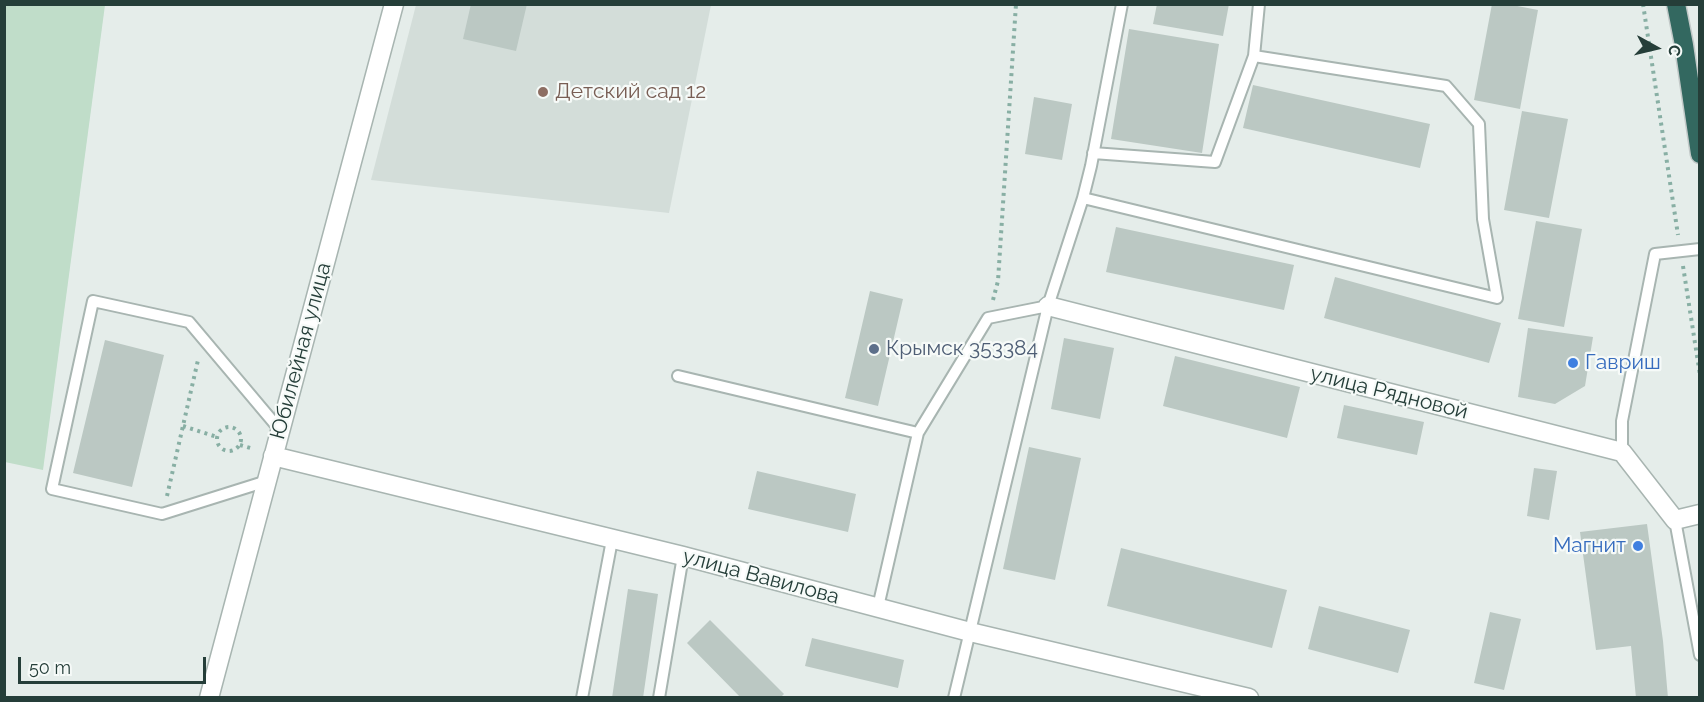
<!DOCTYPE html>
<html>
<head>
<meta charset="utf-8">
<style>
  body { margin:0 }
  #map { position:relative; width:1704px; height:702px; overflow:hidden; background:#e5edea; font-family:Raleway,sans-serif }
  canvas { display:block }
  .frame { position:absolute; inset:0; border:6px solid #253e39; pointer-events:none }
  .north { position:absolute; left:1626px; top:18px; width:60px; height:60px; -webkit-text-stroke:4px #f6faf8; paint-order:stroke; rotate:98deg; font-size:16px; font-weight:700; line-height:24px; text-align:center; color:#253e39 }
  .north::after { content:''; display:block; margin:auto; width:21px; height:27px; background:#253e39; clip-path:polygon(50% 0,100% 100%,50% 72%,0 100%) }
  .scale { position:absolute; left:18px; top:657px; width:188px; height:27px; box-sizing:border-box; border:3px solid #253e39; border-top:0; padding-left:8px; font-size:18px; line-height:21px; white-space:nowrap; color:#253e39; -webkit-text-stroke:4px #f6faf8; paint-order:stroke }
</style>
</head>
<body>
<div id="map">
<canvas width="1704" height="702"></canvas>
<div class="frame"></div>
<div class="north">С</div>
<div class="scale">50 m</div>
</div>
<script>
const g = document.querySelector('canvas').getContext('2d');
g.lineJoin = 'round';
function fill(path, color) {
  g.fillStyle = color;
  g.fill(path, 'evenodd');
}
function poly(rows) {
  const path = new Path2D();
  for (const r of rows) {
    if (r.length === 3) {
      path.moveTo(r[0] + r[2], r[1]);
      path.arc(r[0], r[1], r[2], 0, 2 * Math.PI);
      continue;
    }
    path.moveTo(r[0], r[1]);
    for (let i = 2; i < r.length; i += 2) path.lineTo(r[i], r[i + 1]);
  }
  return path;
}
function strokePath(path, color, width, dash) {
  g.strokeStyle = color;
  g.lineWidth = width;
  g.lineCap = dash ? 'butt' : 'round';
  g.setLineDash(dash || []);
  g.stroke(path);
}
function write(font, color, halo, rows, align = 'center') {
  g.font = font + ' Raleway,sans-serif';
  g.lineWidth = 4.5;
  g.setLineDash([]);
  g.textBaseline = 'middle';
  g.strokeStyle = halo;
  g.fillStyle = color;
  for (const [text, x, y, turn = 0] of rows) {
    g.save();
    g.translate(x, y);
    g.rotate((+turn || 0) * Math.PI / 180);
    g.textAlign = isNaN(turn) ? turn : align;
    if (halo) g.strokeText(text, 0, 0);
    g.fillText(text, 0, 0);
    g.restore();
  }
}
fill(poly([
  [416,5,711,5,669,213,371,180]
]), '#d3ddd9');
fill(poly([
  [5,4,105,5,43,470,5,462]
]), '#c0ddc9');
fill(poly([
  [471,4,527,4,516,51,463,39],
  [1157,4,1229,4,1223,36,1153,24],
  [1492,4,1507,4,1538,10,1520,109,1474,100],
  [1129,29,1219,44,1202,153,1111,139],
  [1253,85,1430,124,1420,168,1243,128],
  [1034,97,1072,104,1062,160,1025,154],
  [1522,111,1568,119,1549,218,1504,210],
  [1536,221,1582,229,1564,327,1518,319],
  [1116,227,1294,265,1284,310,1106,272],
  [1335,277,1501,323,1489,363,1324,318],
  [870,291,903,299,878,406,845,398],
  [1528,328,1593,337,1585,386,1555,404,1518,397],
  [1064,338,1114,348,1100,419,1051,409],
  [105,340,164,355,132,487,73,473],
  [1175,356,1300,387,1287,438,1163,406],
  [1344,405,1424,422,1417,455,1337,438],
  [1029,447,1081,458,1055,580,1003,569],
  [1534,468,1557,471,1549,520,1527,516],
  [757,471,856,494,848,532,748,509],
  [1647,524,1663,641,1668,698,1636,698,1631,646,1596,650,1580,532],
  [1121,548,1287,590,1272,648,1107,606],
  [628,589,658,594,643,698,612,698],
  [1319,606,1410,630,1398,673,1308,649],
  [1490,612,1521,619,1504,690,1474,683],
  [710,620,784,694,780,698,741,698,687,643],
  [812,638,904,660,898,688,805,666]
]), '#bbc8c3');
const lane = poly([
  [1254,56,1259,4],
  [1083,198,1497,298,1483,219,1479,124,1446,86,1254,56,1215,162,1093,153],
  [678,376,918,433],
  [1622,452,1622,421,1655,254,1700,249],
  [267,481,162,514,52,489,93,301,189,322,280,430],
  [1675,520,1700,655],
  [878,607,918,433,988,318,1048,306],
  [582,698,612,540],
  [659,698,683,556],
  [954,698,1048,306,1083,198,1091,166,1122,4]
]);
const street = poly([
  [1048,306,1622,452,1675,520,1700,514],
  [273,456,683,556,970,632,1249,698],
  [209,698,394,4]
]);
const highway = poly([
  [1676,4,1684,45,1700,154]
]);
strokePath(lane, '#a8b5b1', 14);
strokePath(street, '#a8b5b1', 21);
strokePath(highway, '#c2c9c8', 21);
strokePath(poly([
  [1643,4,1678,235],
  [1683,266,1700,375],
  [993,300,998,281,1016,4],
  [183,426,217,437],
  [229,439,12],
  [240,445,254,449],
  [167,496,198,360]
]), '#88afa4', 4, [3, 4.5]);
strokePath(lane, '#fff', 10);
strokePath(street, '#fff', 18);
strokePath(highway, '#336860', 18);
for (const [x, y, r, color] of [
  [543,92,6,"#8d6e63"],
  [874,349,6,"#5c6f8a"],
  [1573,363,6,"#3f7fe0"],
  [1638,546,6,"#3f7fe0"]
]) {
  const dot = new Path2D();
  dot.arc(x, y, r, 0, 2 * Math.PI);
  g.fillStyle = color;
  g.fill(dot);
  strokePath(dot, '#f6faf8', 2);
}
write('21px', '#785e54', '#f6faf8', [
  ["Детский сад 12",555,92]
], 'left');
write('21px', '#4e5e75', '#f6faf8', [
  ["Крымск 353384",886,349]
], 'left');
write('21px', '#253e39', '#f6faf8', [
  ["Юбилейная улица",301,351,-75],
  ["улица Рядновой",1389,393,14],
  ["улица Вавилова",761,577,15]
]);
write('21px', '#366cbe', '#f6faf8', [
  ["Гавриш",1585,363],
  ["Магнит",1626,546,"right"]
], 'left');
</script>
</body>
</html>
